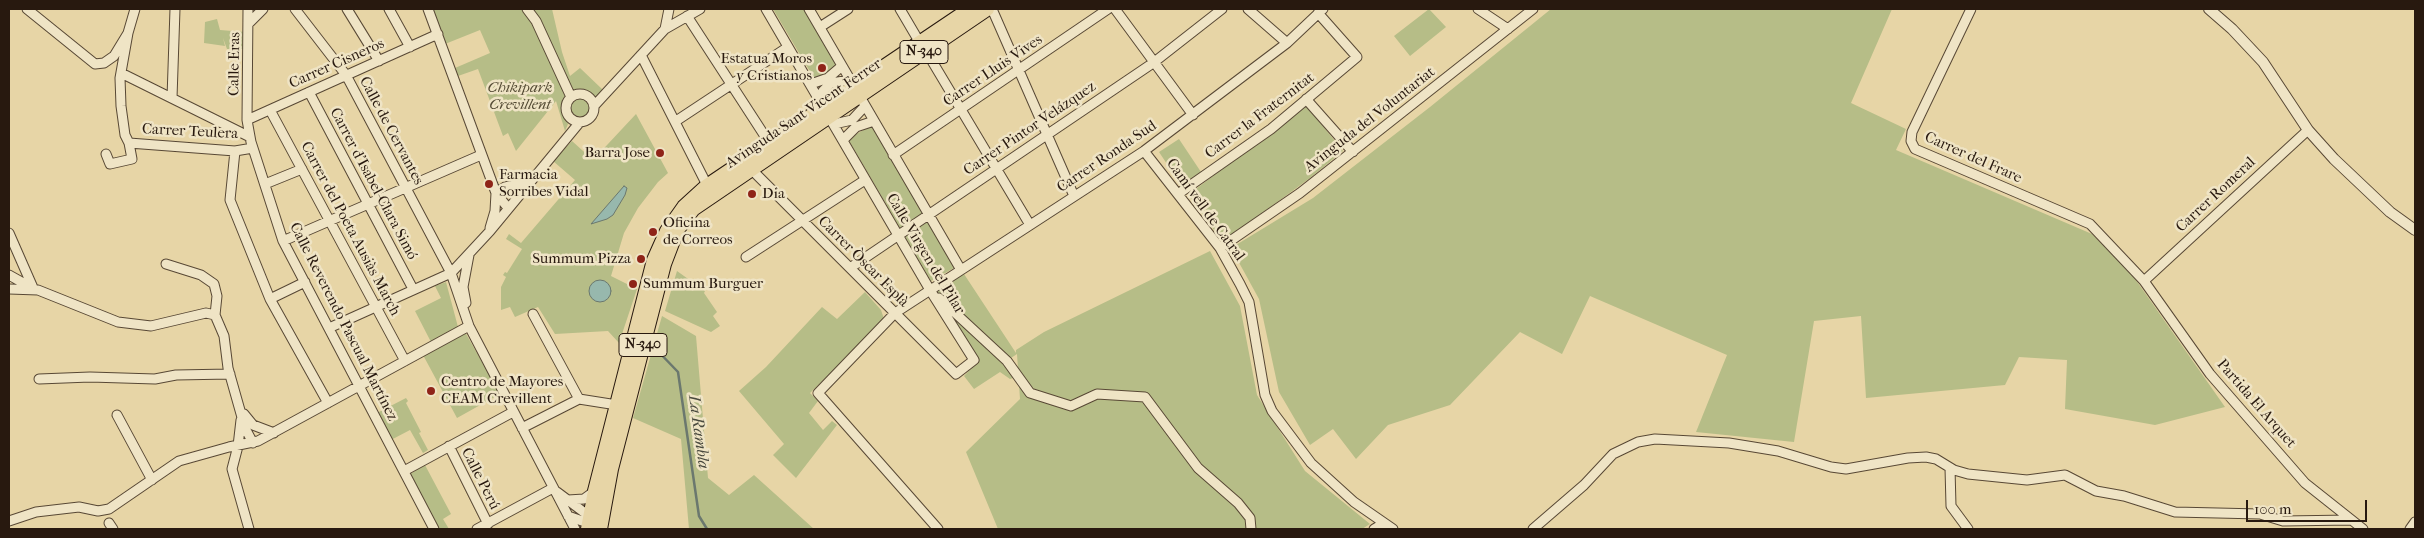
<!DOCTYPE html>
<html>
<head>
<meta charset="utf-8">
<style>
  body { margin:0 }
  #map { position:relative; width:2424px; height:538px; overflow:hidden; background:#e7d5a6; font-family:"IM FELL French Canon",serif }
  canvas { display:block }
  .frame { position:absolute; inset:0; border:10px solid #28190f; pointer-events:none }
  .scale { position:absolute; left:2246px; top:500px; width:121px; height:22px; box-sizing:border-box; border:2px solid #28190f; border-top:0; padding-left:6px; font-size:15px; line-height:18px; white-space:nowrap; color:#28190f; -webkit-text-stroke:4px #efe4c5; paint-order:stroke }
</style>
</head>
<body>
<div id="map">
<canvas width="2424" height="538"></canvas>
<div class="frame"></div>
<div class="scale">100 m</div>
</div>
<script>
const g = document.querySelector('canvas').getContext('2d');
g.lineJoin = 'round';
function fill(path, color) {
  g.fillStyle = color;
  g.fill(path, 'evenodd');
}
function poly(rows) {
  const path = new Path2D();
  for (const r of rows) {
    if (r.length === 3) {
      path.moveTo(r[0] + r[2], r[1]);
      path.arc(r[0], r[1], r[2], 0, 2 * Math.PI);
      continue;
    }
    path.moveTo(r[0], r[1]);
    for (let i = 2; i < r.length; i += 2) path.lineTo(r[i], r[i + 1]);
  }
  return path;
}
function strokePath(path, color, width, dash) {
  g.strokeStyle = color;
  g.lineWidth = width;
  g.lineCap = dash ? 'butt' : 'round';
  g.setLineDash(dash || []);
  g.stroke(path);
}
function write(font, color, halo, rows, align = 'center') {
  g.font = font + ' "IM FELL French Canon",serif';
  g.lineWidth = 5;
  g.setLineDash([]);
  g.textBaseline = 'middle';
  g.strokeStyle = halo;
  g.fillStyle = color;
  for (const [text, x, y, turn = 0] of rows) {
    g.save();
    g.translate(x, y);
    g.rotate((+turn || 0) * Math.PI / 180);
    g.textAlign = isNaN(turn) ? turn : align;
    if (halo) g.strokeText(text, 0, 0);
    g.fillText(text, 0, 0);
    g.restore();
  }
}
fill(poly([
  [432,9,552,9,562,52,570,76,580,68,602,89,601,95,596,101,590,93,580,90,566,96,562,105,568,124,565,131,556,101,516,151,508,133,503,136,478,69,458,76,455,68,490,53,480,30,445,44],
  [773,9,806,9,839,66,815,80],
  [1429,9,1446,27,1410,56,1394,36],
  [1551,9,1892,9,1851,103,1906,129,1896,150,2092,234,2131,273,2225,407,2155,425,2065,409,2067,360,2019,357,2005,385,1866,398,1861,316,1814,321,1794,442,1696,432,1727,355,1590,296,1562,354,1520,332,1450,405,1388,425,1356,459,1333,429,1310,445,1279,392,1259,299,1231,248,1313,198,1430,107],
  [217,19,220,30,245,32,245,49,227,49,223,38,225,46,204,43,205,22],
  [580,107,10],
  [1306,105,1343,151,1310,178,1223,242,1188,195],
  [636,114,668,173,658,182,638,208,624,233,611,276,637,289,619,343,608,331,555,334,538,307,515,317,510,307,501,310,501,287,506,277,503,275,505,272,507,273,522,249,506,239,509,234,521,243,575,180,553,161,572,141,593,160],
  [872,125,954,268,931,281,848,139],
  [1179,139,1201,172,1181,185,1159,152],
  [1210,251,1240,306,1257,395,1305,471,1370,524,1362,529,998,529,966,452,1020,399,1017,354,1011,358,936,291,964,274,1016,353,1016,350,1044,332],
  [677,271,705,291,704,293,717,312,713,316,720,326,711,332,665,311],
  [446,282,458,327,431,342,415,311,441,298,435,286],
  [865,292,881,310,885,322,810,393,818,401,809,413,823,430,832,421,837,425,796,478,773,455,784,444,739,391,766,367,822,307,837,319],
  [944,308,1003,363,1013,378,1010,379,1000,372,974,389,964,376,978,361],
  [662,316,696,336,708,478,729,495,754,475,814,529,689,529,681,439,633,418],
  [465,332,500,394,457,418,423,355],
  [406,398,408,401,406,403,421,432,419,433,428,450,423,453,410,430,389,441,375,414],
  [425,465,451,514,443,519,449,529,439,529,410,474]
]), '#b6bd87');
const water = poly([
  [624,186,627,188,625,195,613,215,607,219,591,224,624,186],
  [600,291,11]
]);
fill(water, '#97b8ad');
strokePath(water, '#6b786e', 1);
strokePath(poly([
  [653,346,678,372,699,516,707,529]
]), '#6b786e', 2.5);
const minor = poly([
  [27,9,95,64,104,63,114,56,128,33,135,9],
  [248,9,247,120,251,142,283,241,434,529],
  [295,9,346,75,451,273,469,326,575,529],
  [347,9,379,61],
  [389,9,410,47],
  [428,9,496,193,495,211,490,228],
  [527,9,536,21,571,97],
  [809,9,961,270],
  [900,9,920,43],
  [992,9,1074,196],
  [1115,9,1193,115],
  [1248,9,1287,43],
  [1478,9,1508,29],
  [1971,9,1912,132,1911,141,1915,149,2090,224,2144,281,2210,374,2305,483,2363,529],
  [687,16,770,144],
  [249,23,263,9],
  [820,27,848,9],
  [665,29,669,9],
  [128,33,120,78,121,106,125,135,129,143,235,151,253,148],
  [926,51,1030,225],
  [641,55,709,189],
  [121,73,250,137],
  [811,84,828,78,842,66],
  [309,92,413,289],
  [580,108,14],
  [172,98,175,9],
  [819,99,823,91,831,83,851,80],
  [1306,99,1353,152],
  [594,106,665,29,700,9],
  [270,110,405,361],
  [247,120,438,34],
  [676,121,788,47],
  [834,124,852,120,865,106],
  [843,140,856,127,874,121],
  [235,151,230,200,270,299,328,403],
  [1144,151,1220,248,1240,284,1249,302,1265,395,1272,411,1311,463,1354,502,1393,529],
  [106,154,110,164,132,159,129,143],
  [893,155,1108,9],
  [751,169,956,374,974,360,930,290,766,9],
  [265,184,302,169],
  [1178,194,1271,129,1357,57,1318,13],
  [508,208,496,193,505,187,530,182],
  [9,233,34,290],
  [283,241,481,155],
  [1220,248,1300,193,1533,9],
  [746,257,865,180],
  [166,264,201,275,214,284,217,296,215,315],
  [850,268,1153,63,1222,9],
  [9,275,34,289],
  [2144,281,2308,130],
  [9,289,38,290,118,322,151,326,206,313,215,315,224,336,228,368,245,428,253,443],
  [939,298,1007,361,1030,393,1071,406,1097,394,1145,397,1198,468,1238,503,1250,518,1251,529],
  [270,299,305,282],
  [466,303,463,287,469,255],
  [533,314,579,399],
  [329,328,451,273,490,231,580,122],
  [39,379,90,377,155,379,176,375,230,374],
  [244,414,253,425,274,433],
  [117,415,152,480],
  [241,420,238,446,232,469,249,529],
  [522,428,579,399,617,405],
  [449,446,488,524],
  [1950,468,1951,506,1968,529],
  [404,471,513,412],
  [557,492,585,513,590,520],
  [568,500,584,499,595,491],
  [568,516,582,521,593,516],
  [9,521,36,512,79,507,98,511,109,509,179,461,229,447,258,441,469,326],
  [109,523,113,529],
  [477,529,553,488],
  [938,529,818,393,895,313,1144,151,1287,43,1323,9],
  [1374,529,1384,523],
  [1533,529,1584,485,1613,454,1638,442,1655,439,1729,443,1778,451,1831,467,1846,469,1908,458,1926,457,1936,459,1954,470,1968,474,2027,480,2065,475,2096,491,2124,496,2175,512,2260,514,2283,521,2351,520],
  [2410,529,2415,522]
]);
const tertiary = poly([
  [2209,9,2232,29,2263,62,2308,130,2334,159,2390,212,2415,230]
]);
const trunk = poly([
  [588,529,595,491,654,260,667,231,684,207,707,186,970,9],
  [600,529,611,469,664,264,677,230,693,209,987,9]
]);
strokePath(minor, '#584835', 11);
strokePath(tertiary, '#584835', 12);
strokePath(trunk, '#28190f', 16);
strokePath(minor, '#efe4c5', 9);
strokePath(tertiary, '#efe4c5', 10);
strokePath(trunk, '#e7d5a6', 14);
for (const [x, y, r, color] of [
  [822,68,5,"#8f2418"],
  [660,153,5,"#8f2418"],
  [489,184,5,"#8f2418"],
  [752,194,5,"#8f2418"],
  [653,232,5,"#8f2418"],
  [641,259,5,"#8f2418"],
  [633,284,5,"#8f2418"],
  [431,391,5,"#8f2418"]
]) {
  const dot = new Path2D();
  dot.arc(x, y, r, 0, 2 * Math.PI);
  g.fillStyle = color;
  g.fill(dot);
  strokePath(dot, '#efe4c5', 2);
}
for (const [x, y, w] of [
  [924,52,48],
  [643,345,48]
]) {
  const box = new Path2D();
  box.roundRect(x - w / 2, y - 11.5, w, 23, 4);
  g.fillStyle = '#efe4c5';
  g.fill(box);
  strokePath(box, '#28190f', 1);
}
write('bold 14px', '#28190f', null, [
  ["N-340",924,52],
  ["N-340",643,345]
]);
write('15px', '#28190f', '#efe4c5', [
  ["Estatua Moros",812,59,"right"],
  ["y Cristianos",812,76,"right"],
  ["Barra Jose",650,153,"right"],
  ["Farmacia",499,175],
  ["Sorribes Vidal",499,192],
  ["Dia",762,194],
  ["Oficina",663,223],
  ["de Correos",663,240],
  ["Summum Pizza",631,259,"right"],
  ["Summum Burguer",643,284],
  ["Centro de Mayores",441,382],
  ["CEAM Crevillent",441,399]
], 'left');
write('15px', '#28190f', '#efe4c5', [
  ["Calle Eras",235,64,-89],
  ["Carrer Cisneros",337,64,-24],
  ["Carrer Lluis Vives",993,71,-34],
  ["Avinguda Sant Vicent Ferrer",804,114,-34],
  ["Carrer la Fraternitat",1260,116,-37],
  ["Avinguda del Voluntariat",1370,120,-38],
  ["Carrer Pintor Velázquez",1030,129,-34],
  ["Calle de Cervantes",391,131,62],
  ["Carrer Teulera",190,132,3],
  ["Carrer Ronda Sud",1107,157,-34],
  ["Carrer del Frare",1973,158,24],
  ["Carrer d'Isabel-Clara Simó",373,184,62],
  ["Carrer Romeral",2216,195,-43],
  ["Camí vell de Catral",1205,210,54],
  ["Carrer del Poeta Ausiàs March",350,229,62],
  ["Calle Virgen del Pilar",925,254,59],
  ["Carrer Òscar Esplà",863,262,45],
  ["Calle Reverendo Pascual Martínez",343,322,63],
  ["Partida El Arquet",2256,404,49],
  ["Calle Perú",480,479,63]
]);
write('italic 15px', '#534a33', '#efe4c5', [
  ["Chikipark",520,88],
  ["Crevillent",520,105]
]);
write('italic 16px', '#49493e', '#efe4c5', [
  ["La Rambla",698,432,82]
]);
</script>
</body>
</html>
